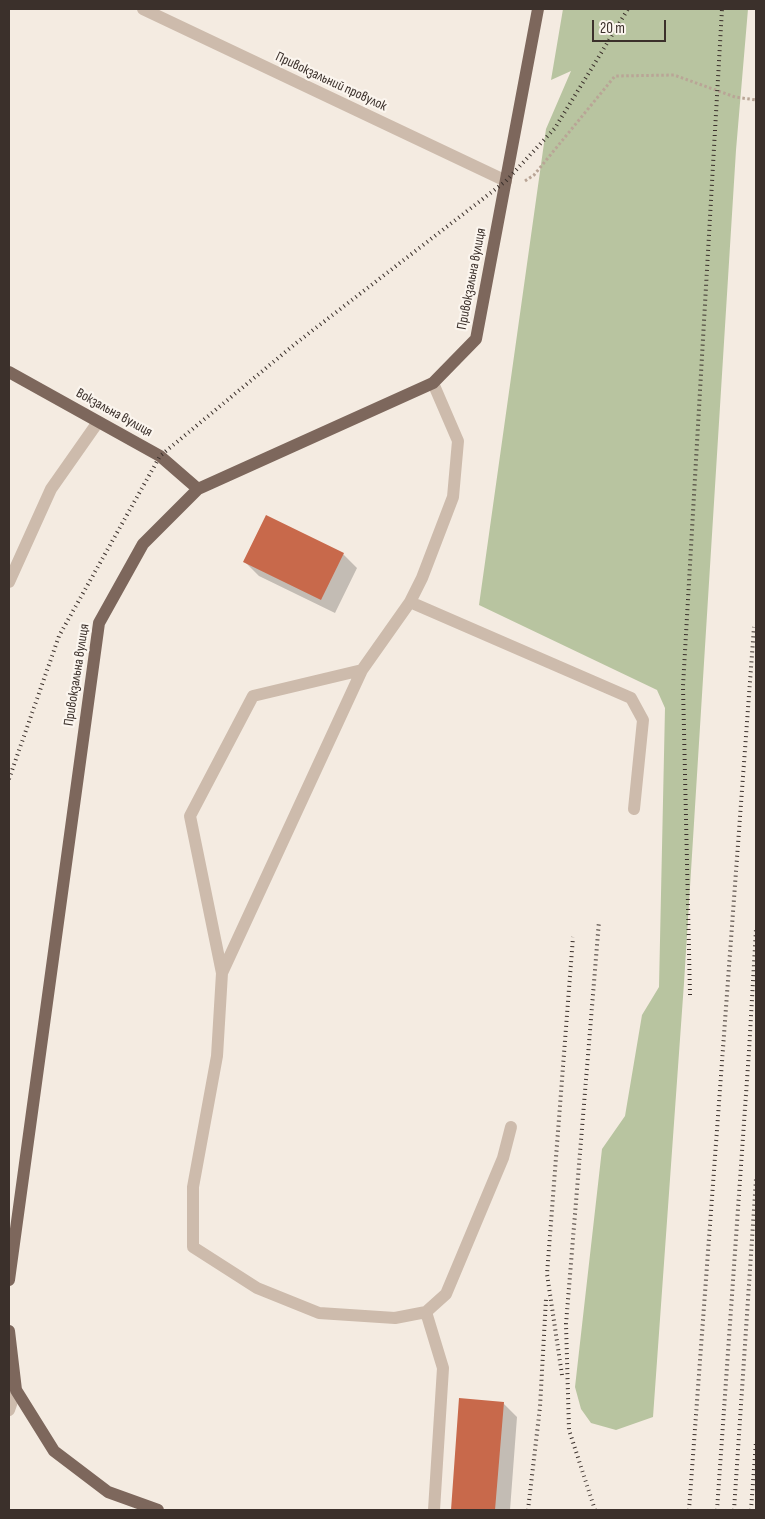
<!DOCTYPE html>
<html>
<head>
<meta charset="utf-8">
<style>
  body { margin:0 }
  #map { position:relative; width:765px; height:1519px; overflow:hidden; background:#f4ebe1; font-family:"Sofia Sans Condensed",sans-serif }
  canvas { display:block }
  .frame { position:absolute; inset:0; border:10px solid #3b302b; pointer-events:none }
  .scale { position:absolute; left:592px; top:20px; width:74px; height:22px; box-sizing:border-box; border:2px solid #3b302b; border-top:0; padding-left:6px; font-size:15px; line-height:18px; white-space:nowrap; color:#3b302b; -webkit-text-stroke:4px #fbf5ee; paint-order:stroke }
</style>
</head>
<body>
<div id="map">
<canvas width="765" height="1519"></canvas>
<div class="frame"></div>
<div class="scale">20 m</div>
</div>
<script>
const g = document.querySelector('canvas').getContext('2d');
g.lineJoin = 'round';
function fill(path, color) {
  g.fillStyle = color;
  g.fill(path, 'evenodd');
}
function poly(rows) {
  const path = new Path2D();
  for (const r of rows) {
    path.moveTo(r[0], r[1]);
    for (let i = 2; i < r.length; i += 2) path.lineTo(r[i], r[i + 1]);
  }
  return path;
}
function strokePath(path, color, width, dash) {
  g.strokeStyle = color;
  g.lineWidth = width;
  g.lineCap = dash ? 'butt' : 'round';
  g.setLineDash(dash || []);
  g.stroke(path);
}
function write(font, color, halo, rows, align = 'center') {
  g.font = font + ' "Sofia Sans Condensed",sans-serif';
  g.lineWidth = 4.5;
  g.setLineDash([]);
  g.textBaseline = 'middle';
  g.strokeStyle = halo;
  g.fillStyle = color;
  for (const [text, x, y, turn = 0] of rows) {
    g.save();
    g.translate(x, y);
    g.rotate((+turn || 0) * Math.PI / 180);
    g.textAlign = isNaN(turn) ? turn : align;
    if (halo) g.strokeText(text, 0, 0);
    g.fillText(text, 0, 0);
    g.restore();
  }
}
fill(poly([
  [563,9,748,9,736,150,684,983,653,1417,616,1430,591,1423,581,1409,575,1387,602,1149,625,1116,642,1015,659,987,665,708,657,690,479,605,546,129,571,71,551,80]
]), '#b8c4a0');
fill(poly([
  [343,554,357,568,335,613,259,576,245,562],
  [461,1400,503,1403,517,1417,510,1510,452,1510]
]), '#0003');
fill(poly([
  [266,515,344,553,321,600,243,562],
  [459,1398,504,1402,495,1510,451,1510]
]), '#c8694b');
strokePath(poly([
  [525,181,534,175,615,76,674,75,735,97,756,100]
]), '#b9a596', 3, [2.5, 2.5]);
strokePath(poly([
  [143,9,506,181],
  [433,383,458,441,453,497,422,578,410,602,362,670,222,973,217,1056,193,1187,193,1247,257,1288,319,1313,395,1318,426,1312,446,1294,503,1158,511,1127],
  [9,582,51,489,98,422],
  [410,602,631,698,643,720,634,809],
  [222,973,190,816,253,696,362,670],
  [426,1312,443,1368,434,1510],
  [9,1410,16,1390]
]), '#cdbbac', 12);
strokePath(poly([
  [9,372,160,456,198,489],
  [9,1280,99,623,143,544,198,489,433,383,476,339,538,9],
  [9,1331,16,1390,54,1451,108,1492,158,1510]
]), '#7d675c', 12);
strokePath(poly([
  [9,779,59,636,160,456,295,344,506,181,555,128,628,9],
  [690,995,683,686,722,9],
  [562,1375,547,1274,573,937],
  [528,1510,540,1407,546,1299],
  [595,1510,569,1430,566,1324,599,921],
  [689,1510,754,627],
  [717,1510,749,1051,756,929],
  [734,1510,756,1179],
  [751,1510,756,1441]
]), '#3b302b', 4, [1, 4]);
write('14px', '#3b302b', '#fbf5ee', [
  ["Привокзальний провулок",331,82,25],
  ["Привокзальна вулиця",472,279,-79],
  ["Вокзальна вулиця",114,413,29],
  ["Привокзальна вулиця",77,675,-81]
]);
</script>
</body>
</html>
